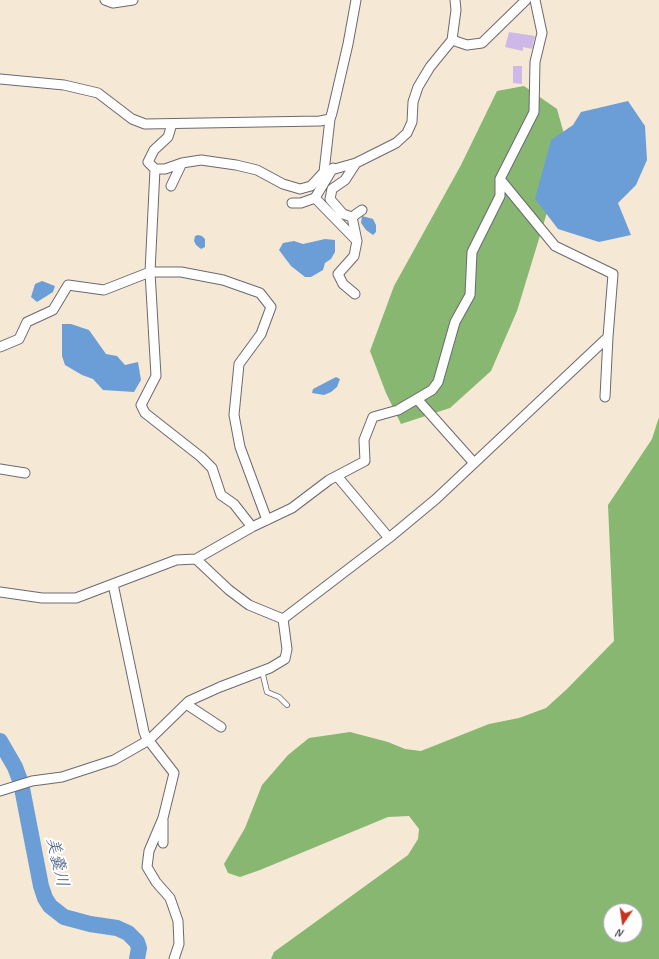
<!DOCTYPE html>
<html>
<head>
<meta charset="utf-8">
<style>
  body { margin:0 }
  #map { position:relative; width:659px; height:959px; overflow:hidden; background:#f5e9d5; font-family:Caveat,sans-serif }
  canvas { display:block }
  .north { position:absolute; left:603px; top:903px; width:40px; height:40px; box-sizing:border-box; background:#fff; border:1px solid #a7a7b1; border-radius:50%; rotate:193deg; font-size:11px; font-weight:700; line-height:16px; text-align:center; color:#22223b }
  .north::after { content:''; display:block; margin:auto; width:14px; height:18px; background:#c8321e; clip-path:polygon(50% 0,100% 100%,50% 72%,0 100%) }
</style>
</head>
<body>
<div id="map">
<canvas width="659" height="959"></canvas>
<div class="north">N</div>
</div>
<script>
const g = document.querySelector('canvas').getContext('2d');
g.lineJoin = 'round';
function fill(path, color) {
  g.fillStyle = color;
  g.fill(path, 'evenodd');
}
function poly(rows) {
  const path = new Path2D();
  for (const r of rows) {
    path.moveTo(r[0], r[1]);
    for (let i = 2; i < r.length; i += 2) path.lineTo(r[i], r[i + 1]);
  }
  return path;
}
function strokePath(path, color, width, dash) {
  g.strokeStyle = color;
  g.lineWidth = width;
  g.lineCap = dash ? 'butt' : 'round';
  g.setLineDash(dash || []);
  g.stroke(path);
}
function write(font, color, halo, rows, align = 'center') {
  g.font = font + ' Caveat,"Klee One",sans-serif';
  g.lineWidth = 4;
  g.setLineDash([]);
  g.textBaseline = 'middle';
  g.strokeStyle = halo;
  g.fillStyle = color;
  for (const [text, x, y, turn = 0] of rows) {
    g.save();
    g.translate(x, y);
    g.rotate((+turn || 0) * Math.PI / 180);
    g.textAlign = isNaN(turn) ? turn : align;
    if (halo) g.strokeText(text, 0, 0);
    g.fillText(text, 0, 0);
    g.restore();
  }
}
fill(poly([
  [524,86,557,109,564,134,556,183,517,311,491,371,450,408,401,424,386,393,370,351,394,286,461,165,497,91],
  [659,417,659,959,271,959,274,952,408,855,418,839,419,829,409,816,388,817,260,870,240,877,228,873,224,864,245,828,262,785,288,755,309,738,350,732,388,742,405,749,421,751,489,724,519,718,546,708,567,689,614,641,608,505,652,439],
  [611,911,635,911,635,935,611,935]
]), '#87b771');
fill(poly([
  [628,101,645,126,647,160,636,185,618,203,631,235,599,242,558,229,535,199,551,140,573,125,581,112],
  [362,216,373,219,376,225,376,232,373,235,366,230,361,223],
  [198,235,202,236,205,239,205,247,201,249,196,245,194,241,195,236],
  [325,239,335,240,335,252,331,259,325,263,323,270,311,277,305,277,291,266,279,250,283,243,294,241,303,244],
  [42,281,55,286,53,292,37,302,31,297,35,284],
  [71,324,89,330,106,354,117,356,125,365,138,362,141,380,134,392,103,390,93,379,82,375,65,365,62,356,62,324],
  [336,377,340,379,337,387,331,392,324,395,312,393,313,389]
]), '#6b9ed6');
strokePath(poly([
  [0,741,15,767,21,783,41,886,45,898,50,906,64,917,90,924,117,928,128,933,137,942,139,948,137,959]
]), '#6b9ed6', 16);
fill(poly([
  [509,32,535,36,532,49,523,47,523,51,505,47],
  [513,66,522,66,522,84,513,83]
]), '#cdb8e8');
const service = poly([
  [262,671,267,692,279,697,287,705]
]);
const minor = poly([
  [105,0,113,3,133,0],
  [452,40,456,10,455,0],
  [0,79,64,85,98,93,132,119,145,124,320,121,330,119,332,113,348,44,356,0],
  [172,124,168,137,154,150,148,162,155,169,165,169,182,163,201,160,236,165,257,170,283,184,300,189,311,186,324,172,356,163,396,143,407,133,412,122,413,102,418,87,430,67,452,40,467,45,482,43,526,0],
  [356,163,345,180,332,189,330,199,343,214,352,217,357,241],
  [155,169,150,272,156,376,141,405,145,413,201,457,212,468,221,495,234,504,252,527],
  [324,172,330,119],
  [171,186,182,163],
  [315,198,333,168],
  [292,203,301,203,315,198,357,241,354,256,338,274,343,284,355,294],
  [352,217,362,210],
  [0,347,19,339,27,322,53,310,68,285,104,290,150,272,181,272,223,280,260,293,271,307,261,334,239,364,234,415,240,447,267,520],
  [605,397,608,337],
  [417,399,474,463],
  [0,469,25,473],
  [337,476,389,538],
  [196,559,252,527,292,508,329,480,365,461,364,440,373,417,398,410,432,390,438,382,455,322,470,295,472,252,500,196,500,179],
  [113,584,144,732,146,737,174,773,163,818,149,851,147,867,156,882,170,898,178,921,179,944,174,959],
  [0,592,42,598,76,598,176,560,196,559,229,590,249,605,283,619,389,538,436,499,608,337,613,274,555,246,500,179,534,112,535,62,542,33,535,0],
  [186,704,221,727],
  [0,791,32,781,62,777,114,760,149,740,189,701,220,687,270,668,285,659,287,649,283,619],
  [163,843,163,820]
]);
strokePath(service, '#6c6871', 6);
strokePath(minor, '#6c6871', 11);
strokePath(service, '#fff', 4.5);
strokePath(minor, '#fff', 9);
write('italic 17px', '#435a81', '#fff', [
  ["美嚢川",57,862,77]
]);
</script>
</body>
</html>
